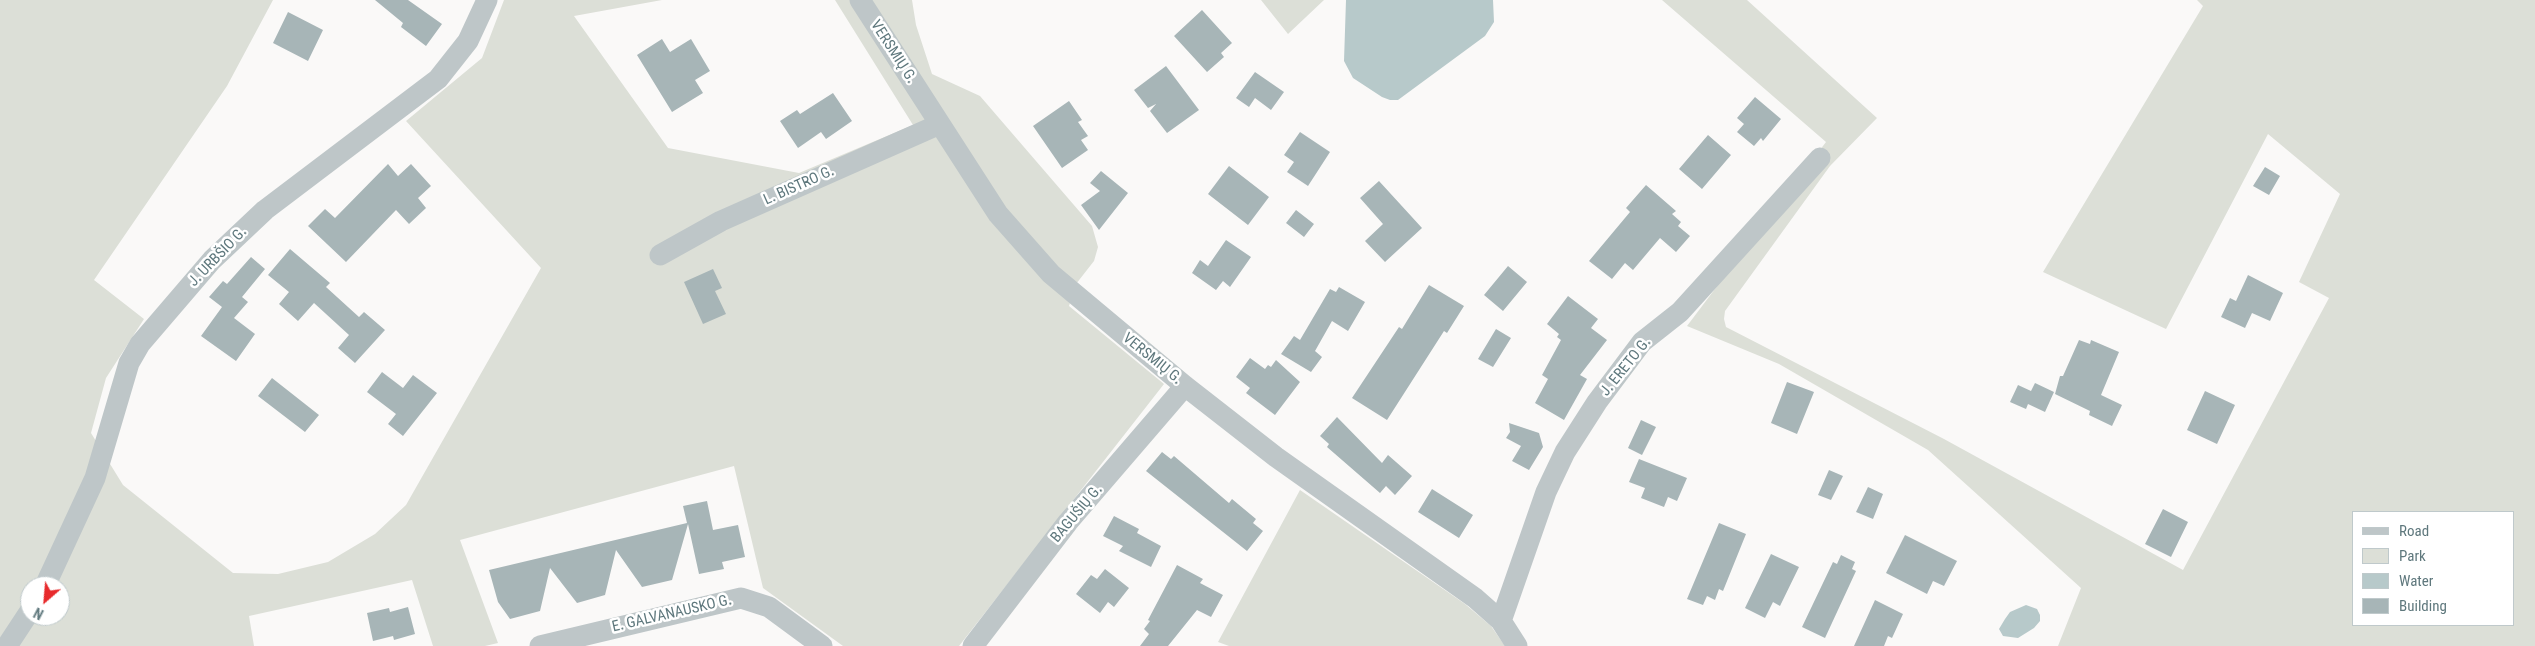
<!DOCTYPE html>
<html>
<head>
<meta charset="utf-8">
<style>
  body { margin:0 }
  #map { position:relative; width:2535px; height:646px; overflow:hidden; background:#faf9f8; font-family:"Roboto Condensed",sans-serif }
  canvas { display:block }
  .legend { position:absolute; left:2352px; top:511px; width:162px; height:115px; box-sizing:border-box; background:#fff; border:1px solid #bfc9cb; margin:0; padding:6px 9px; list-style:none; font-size:15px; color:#5f787d }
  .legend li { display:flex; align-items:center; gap:10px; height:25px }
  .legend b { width:25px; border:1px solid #bfc9cb }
  .north { position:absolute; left:20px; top:576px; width:50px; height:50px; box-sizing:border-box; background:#fff; border:1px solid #bfc9cb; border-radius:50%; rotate:207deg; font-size:14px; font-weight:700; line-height:20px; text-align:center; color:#5f787d }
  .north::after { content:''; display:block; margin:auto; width:18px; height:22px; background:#e72a2c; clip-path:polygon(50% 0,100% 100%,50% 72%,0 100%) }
</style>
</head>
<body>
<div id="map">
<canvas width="2535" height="646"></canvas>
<ul class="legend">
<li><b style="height:6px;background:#bec6c8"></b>Road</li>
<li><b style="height:14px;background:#dcdfd7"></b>Park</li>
<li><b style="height:14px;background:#b7c9ca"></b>Water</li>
<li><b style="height:14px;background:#a7b5b7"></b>Building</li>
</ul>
<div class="north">N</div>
</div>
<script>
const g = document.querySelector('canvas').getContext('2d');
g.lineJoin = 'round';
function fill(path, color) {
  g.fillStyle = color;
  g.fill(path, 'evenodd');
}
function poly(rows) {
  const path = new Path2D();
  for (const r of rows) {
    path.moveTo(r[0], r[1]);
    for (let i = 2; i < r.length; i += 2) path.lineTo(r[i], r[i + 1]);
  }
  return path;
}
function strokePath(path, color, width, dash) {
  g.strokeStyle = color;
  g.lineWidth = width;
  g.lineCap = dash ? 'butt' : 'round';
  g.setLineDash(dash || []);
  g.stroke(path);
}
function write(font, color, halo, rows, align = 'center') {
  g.font = font + ' "Roboto Condensed",sans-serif';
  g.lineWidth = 5;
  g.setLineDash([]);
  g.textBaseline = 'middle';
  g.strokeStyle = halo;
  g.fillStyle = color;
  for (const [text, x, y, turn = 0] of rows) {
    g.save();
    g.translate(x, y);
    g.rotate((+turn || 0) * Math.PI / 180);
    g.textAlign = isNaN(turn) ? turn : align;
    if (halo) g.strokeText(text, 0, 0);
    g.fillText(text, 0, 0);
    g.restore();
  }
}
fill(poly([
  [0,0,273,0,227,86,94,280,144,319,106,378,91,433,123,485,233,573,278,574,328,562,375,534,406,505,541,268,406,121,482,58,504,0,662,0,574,16,668,148,799,173,913,125,835,0,912,0,916,25,932,74,980,96,1092,226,1098,247,1094,261,1076,284,1069,306,1164,384,959,646,843,646,763,588,734,466,460,540,498,643,485,646,433,646,412,580,249,616,254,646,0,646],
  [30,586,60,586,60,616,30,616],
  [1261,0,1324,0,1288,34],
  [1662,0,1747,0,1877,118,1830,166,1725,311,1724,319,1726,327,1944,439,2183,570,2329,298,2299,282,2340,194,2268,134,2166,329,2043,272,2203,6,2197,0,2535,0,2535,646,2058,646,2081,588,1928,450,1779,364,1687,326,1826,142],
  [2354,512,2514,512,2514,625,2354,625],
  [1300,490,1465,604,1491,626,1505,646,1229,646,1218,642]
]), '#dcdfd7');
fill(poly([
  [1346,0,1493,0,1494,22,1485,36,1398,100,1390,100,1382,97,1353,78,1344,61],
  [2026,605,2037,609,2040,615,2040,621,2034,628,2018,638,2003,636,1999,629,2005,619,2010,612]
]), '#b7c9ca');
fill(poly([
  [375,0,408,0,442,24,426,46,401,27,403,23],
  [1202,10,1232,43,1221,53,1224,57,1207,72,1174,36],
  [288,12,323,30,308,61,273,43],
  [662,39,670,52,691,39,710,71,695,80,703,93,672,112,637,55],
  [1166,66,1199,110,1167,133,1150,111,1156,104,1148,108,1134,90],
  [1255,72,1284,92,1271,110,1255,98,1249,107,1236,98],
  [833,93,852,121,826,139,821,132,798,148,780,121,797,110,800,114],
  [1755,97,1781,119,1763,141,1761,138,1754,146,1737,132,1744,124,1737,118],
  [1069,101,1082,120,1078,122,1088,136,1081,140,1088,150,1062,168,1033,126],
  [1300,132,1330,152,1308,186,1287,172,1294,162,1284,155],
  [1708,135,1731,155,1702,189,1679,169],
  [388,164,398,176,411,164,431,186,418,198,426,208,409,224,396,210,346,262,308,226,325,209,335,218],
  [1229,166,1269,197,1248,225,1208,194],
  [2265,167,2280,176,2269,195,2253,186],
  [1101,171,1128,193,1099,230,1081,205,1100,191,1090,183],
  [1379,181,1422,228,1385,262,1365,241,1383,224,1360,198],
  [1646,185,1676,211,1672,214,1681,222,1678,226,1690,236,1676,252,1660,238,1633,270,1625,263,1612,279,1589,261,1630,212,1626,208],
  [1296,210,1314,224,1304,237,1286,223],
  [1226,240,1251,257,1230,287,1223,281,1216,290,1192,273,1200,260,1208,266],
  [290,249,330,283,326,287,359,317,364,312,385,330,355,363,338,348,349,335,314,303,298,321,279,304,289,292,268,275],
  [251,257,265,269,242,297,248,302,234,318,255,334,236,361,201,336,222,307,209,297,223,281,227,284],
  [1508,266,1527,282,1503,311,1484,295],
  [713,269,722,288,715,291,726,314,703,324,684,282],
  [2248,275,2283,293,2270,321,2252,313,2245,328,2221,317,2230,298,2236,301],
  [1429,285,1464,306,1447,333,1444,331,1387,420,1352,398,1399,327,1402,329],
  [1339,287,1365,302,1348,331,1332,321,1315,351,1322,357,1311,372,1281,354,1294,336,1300,340,1330,289,1336,292],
  [1568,296,1598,319,1591,328,1607,340,1580,375,1587,379,1564,420,1535,403,1548,379,1542,375,1561,340,1557,337,1559,334,1547,324],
  [1496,329,1511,338,1493,367,1478,359],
  [2079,340,2090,344,2091,340,2119,352,2101,395,2122,405,2112,426,2089,415,2090,411,2055,394,2060,376,2063,376],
  [1250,358,1265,369,1268,365,1271,367,1276,360,1300,382,1275,415,1246,393,1250,388,1236,377],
  [382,372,403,388,413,375,437,393,403,436,388,424,396,414,367,392],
  [272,378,319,415,305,432,258,396],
  [1787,382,1814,392,1797,434,1771,423],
  [2035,383,2054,392,2045,412,2028,404,2026,409,2010,402,2018,385,2031,391],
  [2205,391,2235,405,2217,444,2187,430],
  [1337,417,1382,463,1388,455,1412,476,1395,495,1386,486,1380,493,1327,447,1329,444,1320,436],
  [1641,420,1656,427,1642,455,1628,448],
  [1509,423,1539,433,1543,447,1529,470,1512,461,1521,446,1506,438,1510,432],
  [1162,452,1171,459,1174,456,1229,503,1232,499,1256,519,1253,523,1263,531,1247,551,1146,471],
  [1639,459,1687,478,1677,501,1668,497,1664,507,1641,498,1645,488,1629,482],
  [1829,470,1843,476,1831,500,1818,495],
  [1868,487,1883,494,1873,519,1856,512],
  [1432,489,1473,515,1459,538,1418,512],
  [707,501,713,530,738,525,745,557,722,562,724,569,699,574,688,524,672,580,642,587,616,550,605,595,577,603,550,568,540,611,510,619,498,602,489,570,687,523,683,506],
  [2163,509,2188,522,2171,557,2145,544],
  [1114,516,1139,529,1137,533,1161,546,1151,567,1119,551,1123,546,1103,536],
  [1719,523,1746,534,1723,591,1719,589,1715,600,1707,596,1703,605,1687,599],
  [1905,535,1957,561,1944,586,1933,581,1927,594,1886,573],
  [1771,554,1799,567,1780,606,1773,602,1765,618,1745,608],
  [1841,555,1855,562,1852,569,1856,571,1825,638,1802,627,1833,562,1837,564],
  [1177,565,1203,579,1200,583,1223,595,1211,617,1197,610,1168,646,1140,646,1149,634,1144,629,1150,621,1148,620],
  [1105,569,1129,588,1114,607,1108,602,1100,613,1076,594,1091,575,1097,579],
  [1875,600,1903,614,1892,638,1888,636,1884,646,1854,646],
  [408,607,415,634,394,640,393,636,373,641,367,613,389,608,390,612]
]), '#a7b5b7');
strokePath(poly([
  [860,0,998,214,1051,274,1185,386,1276,457,1475,598,1501,621,1517,646],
  [660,255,721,221,940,124],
  [45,586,95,478,129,363,140,344,212,260,265,210,438,79,468,41,487,0],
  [1501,621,1546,492,1565,452,1597,402,1642,342,1680,312,1820,158],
  [7,646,30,611],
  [540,646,741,598,769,607,822,646],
  [973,646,1068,522,1185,386]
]), '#bec6c8', 21);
write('15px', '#5f787d', '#fff', [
  ["VERSMIŲ G.",893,52,57],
  ["L. BISTRO G.",799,186,-24],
  ["J. URBŠIO G.",218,257,-46],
  ["VERSMIŲ G.",1152,359,39],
  ["J. ERETO G.",1626,367,-51],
  ["BAGUŠIŲ G.",1077,514,-50],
  ["E. GALVANAUSKO G.",672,614,-13]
]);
</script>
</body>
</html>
